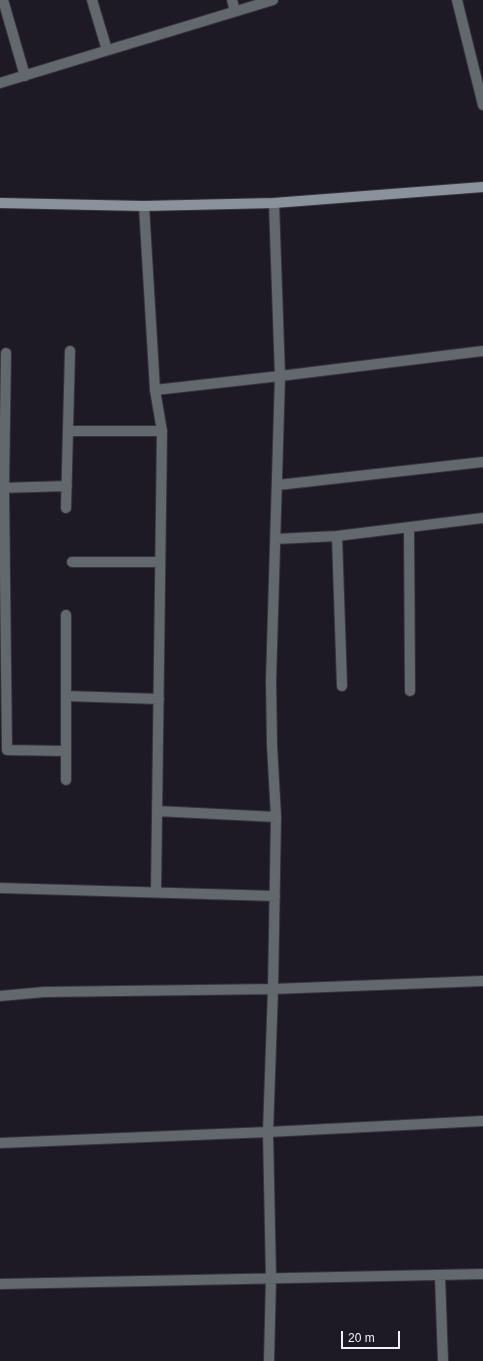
<!DOCTYPE html>
<html>
<head>
<meta charset="utf-8">
<style>
  body { margin:0 }
  #map { position:relative; width:483px; height:1361px; overflow:hidden; background:#1d1925; font-family:Helvetica,sans-serif }
  canvas { display:block }
  .scale { position:absolute; left:341px; top:1331px; width:59px; height:18px; box-sizing:border-box; border:2px solid #f1eff7; border-top:0; padding-left:5px; font-size:12px; line-height:14px; white-space:nowrap; color:#f1eff7; -webkit-text-stroke:3px #1d1925; paint-order:stroke }
</style>
</head>
<body>
<div id="map">
<canvas width="483" height="1361"></canvas>
<div class="scale">20 m</div>
</div>
<script>
const g = document.querySelector('canvas').getContext('2d');
g.lineJoin = 'round';
function poly(rows) {
  const path = new Path2D();
  for (const r of rows) {
    path.moveTo(r[0], r[1]);
    for (let i = 2; i < r.length; i += 2) path.lineTo(r[i], r[i + 1]);
  }
  return path;
}
function strokePath(path, color, width, dash) {
  g.strokeStyle = color;
  g.lineWidth = width;
  g.lineCap = dash ? 'butt' : 'round';
  g.setLineDash(dash || []);
  g.stroke(path);
}
const lane = poly([
  [3,0,25,76],
  [92,0,107,50],
  [232,0,235,11],
  [457,0,483,105],
  [0,83,273,0]
]);
const street = poly([
  [144,206,155,390,162,431,156,892],
  [6,353,4,488,7,750,66,751],
  [155,390,280,376,483,351],
  [68,431,162,431],
  [278,485,483,462],
  [0,488,67,486],
  [66,508,70,351],
  [409,528,410,691],
  [337,536,342,686],
  [276,539,337,536,483,518],
  [72,562,160,562],
  [66,615,66,780],
  [66,696,159,699],
  [157,811,276,817],
  [0,888,275,896],
  [0,996,44,992,273,989,483,981],
  [0,1143,268,1132,483,1121],
  [440,1276,443,1361],
  [0,1284,483,1274],
  [269,1361,271,1278,268,1132,273,989,276,817,272,745,271,681,280,376,274,203]
]);
const secondary = poly([
  [0,203,144,206,274,203,483,187]
]);
strokePath(lane, '#36333e', 12);
strokePath(street, '#36333e', 12);
strokePath(secondary, '#36333e', 12);
strokePath(lane, '#62686d', 10);
strokePath(street, '#62686d', 10);
strokePath(secondary, '#8a939c', 10);
</script>
</body>
</html>
